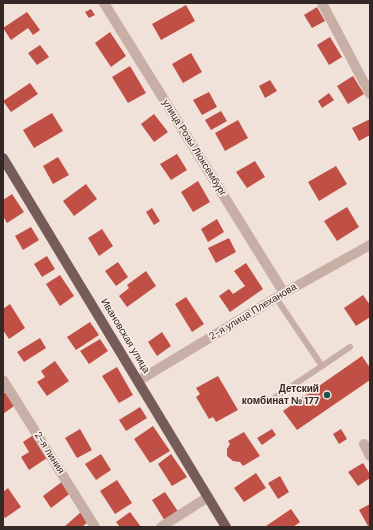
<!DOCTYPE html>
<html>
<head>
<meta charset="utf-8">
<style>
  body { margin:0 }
  #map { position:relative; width:373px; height:530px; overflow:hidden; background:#f0e1d9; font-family:"DM Sans",sans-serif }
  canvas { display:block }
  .frame { position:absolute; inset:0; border:4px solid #332826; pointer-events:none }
</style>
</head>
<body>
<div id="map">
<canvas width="373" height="530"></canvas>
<div class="frame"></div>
</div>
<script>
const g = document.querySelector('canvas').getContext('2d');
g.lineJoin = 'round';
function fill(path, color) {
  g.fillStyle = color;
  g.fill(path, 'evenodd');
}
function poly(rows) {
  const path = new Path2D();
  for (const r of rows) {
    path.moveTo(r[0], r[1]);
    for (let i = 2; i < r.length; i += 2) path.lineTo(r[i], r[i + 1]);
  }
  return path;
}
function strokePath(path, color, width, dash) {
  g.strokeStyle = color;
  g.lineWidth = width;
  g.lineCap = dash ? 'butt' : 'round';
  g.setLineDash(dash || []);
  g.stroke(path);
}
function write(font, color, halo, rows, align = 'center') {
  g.font = font + ' "DM Sans",sans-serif';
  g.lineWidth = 3.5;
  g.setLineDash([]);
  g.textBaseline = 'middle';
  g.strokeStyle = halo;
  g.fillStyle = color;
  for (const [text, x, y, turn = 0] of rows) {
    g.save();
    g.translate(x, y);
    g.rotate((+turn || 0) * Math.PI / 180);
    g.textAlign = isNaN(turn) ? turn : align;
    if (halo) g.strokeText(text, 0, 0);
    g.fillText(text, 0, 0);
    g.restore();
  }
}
fill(poly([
  [186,5,195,21,161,40,152,24],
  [317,7,325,21,312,28,304,15],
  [91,9,95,15,89,18,85,12],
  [27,12,40,30,33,35,28,28,11,40,3,28],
  [110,32,126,56,111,67,95,43],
  [330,37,342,57,329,65,317,45],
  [40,45,49,57,37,65,28,53],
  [191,53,202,72,183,83,172,64],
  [130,66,146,93,128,103,112,77],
  [353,76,364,94,348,104,337,86],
  [270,80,277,91,265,98,259,86],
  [30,83,38,94,11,112,3,101],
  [209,92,217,107,202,115,193,100],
  [329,93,334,100,322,108,318,101],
  [221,111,227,121,211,130,205,120],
  [52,113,63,131,34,148,23,130],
  [154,114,168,132,154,142,141,124],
  [370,119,370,135,359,141,352,128],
  [238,120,248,138,225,151,215,133],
  [177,154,187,170,171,180,160,164],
  [58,157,69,175,53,184,43,166],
  [255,161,265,177,247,188,236,172],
  [336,166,347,184,319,201,308,182],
  [198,181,210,202,193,212,181,192],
  [86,184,97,199,74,216,63,201],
  [12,194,24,212,7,223,3,216,3,200],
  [347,207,359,227,337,241,324,221],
  [152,208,160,221,154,225,146,212],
  [217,219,224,232,208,242,201,229],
  [31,227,39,240,23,250,15,236],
  [102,229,113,246,99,256,88,238],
  [229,238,236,252,216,263,208,248],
  [47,256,55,269,42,277,34,264],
  [118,262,128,277,116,286,105,271],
  [246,263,263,289,230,312,219,296,229,289,233,294,245,286,234,271],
  [146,271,156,286,127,307,119,296,129,288,127,285],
  [60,275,74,296,60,306,46,284],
  [363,295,370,305,370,317,356,326,344,308],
  [186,297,204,324,192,332,175,304],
  [10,304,25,328,9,339,3,330,3,309],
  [90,322,99,335,76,350,67,337],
  [162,332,171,346,157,356,148,342],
  [40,338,46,348,24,362,17,352],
  [100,339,108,351,89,364,80,351],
  [362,356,370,368,370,380,297,430,283,411],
  [55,361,69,381,47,396,37,382,45,377,41,371],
  [117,367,133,395,119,403,102,376],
  [218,376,238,410,216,422,213,417,209,419,196,397,200,394,196,388],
  [8,390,18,403,3,414,3,394],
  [140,407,147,418,126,431,119,420],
  [153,426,170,451,150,463,134,439],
  [80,429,92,450,77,458,65,438],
  [272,429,276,435,262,445,257,438],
  [341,429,347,439,339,444,333,434],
  [38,432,53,454,29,470,21,457,29,452,23,442],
  [244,432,260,456,243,466,240,462,233,461,227,456,227,449,230,444,228,441],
  [101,454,111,470,96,480,85,464],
  [171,454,187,477,172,486,158,464],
  [363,463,370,474,370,478,358,486,348,472],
  [256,473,266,488,244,502,234,488],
  [280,476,289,492,278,499,268,483],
  [117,480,132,503,115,514,100,491],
  [63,481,72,492,51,508,43,496],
  [8,488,21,507,5,518,3,515,3,492],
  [165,492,179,513,165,521,152,500],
  [370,504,370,525,368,526,359,510],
  [291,509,300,522,293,527,267,527,266,526],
  [81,512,89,521,82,527,64,527],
  [130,512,141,527,120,527,116,522]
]), '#c04f46');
strokePath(poly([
  [322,366,350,347],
  [268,402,322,366,276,298]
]), '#c7afa5', 6);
strokePath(poly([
  [104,3,284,293],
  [322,3,370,94],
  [3,380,95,527],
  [138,381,284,293,370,245],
  [364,444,370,456],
  [161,527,208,497]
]), '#c7afa5', 10);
strokePath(poly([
  [3,158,226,527]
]), '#755c58', 10);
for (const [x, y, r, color] of [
  [327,395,4,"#1e524d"]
]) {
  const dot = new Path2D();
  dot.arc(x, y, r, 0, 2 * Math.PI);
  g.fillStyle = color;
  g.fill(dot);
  strokePath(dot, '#f8ece5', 1.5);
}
write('10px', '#332826', '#f8ece5', [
  ["улица Розы Люксембург",194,148,58],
  ["2-я улица Плеханова",253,312,-31],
  ["Ивановская улица",125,336,59],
  ["2-я линия",49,453,58]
]);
write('bold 10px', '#332826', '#f8ece5', [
  ["Детский",319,389],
  ["комбинат № 177",319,401]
], 'right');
</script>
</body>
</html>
